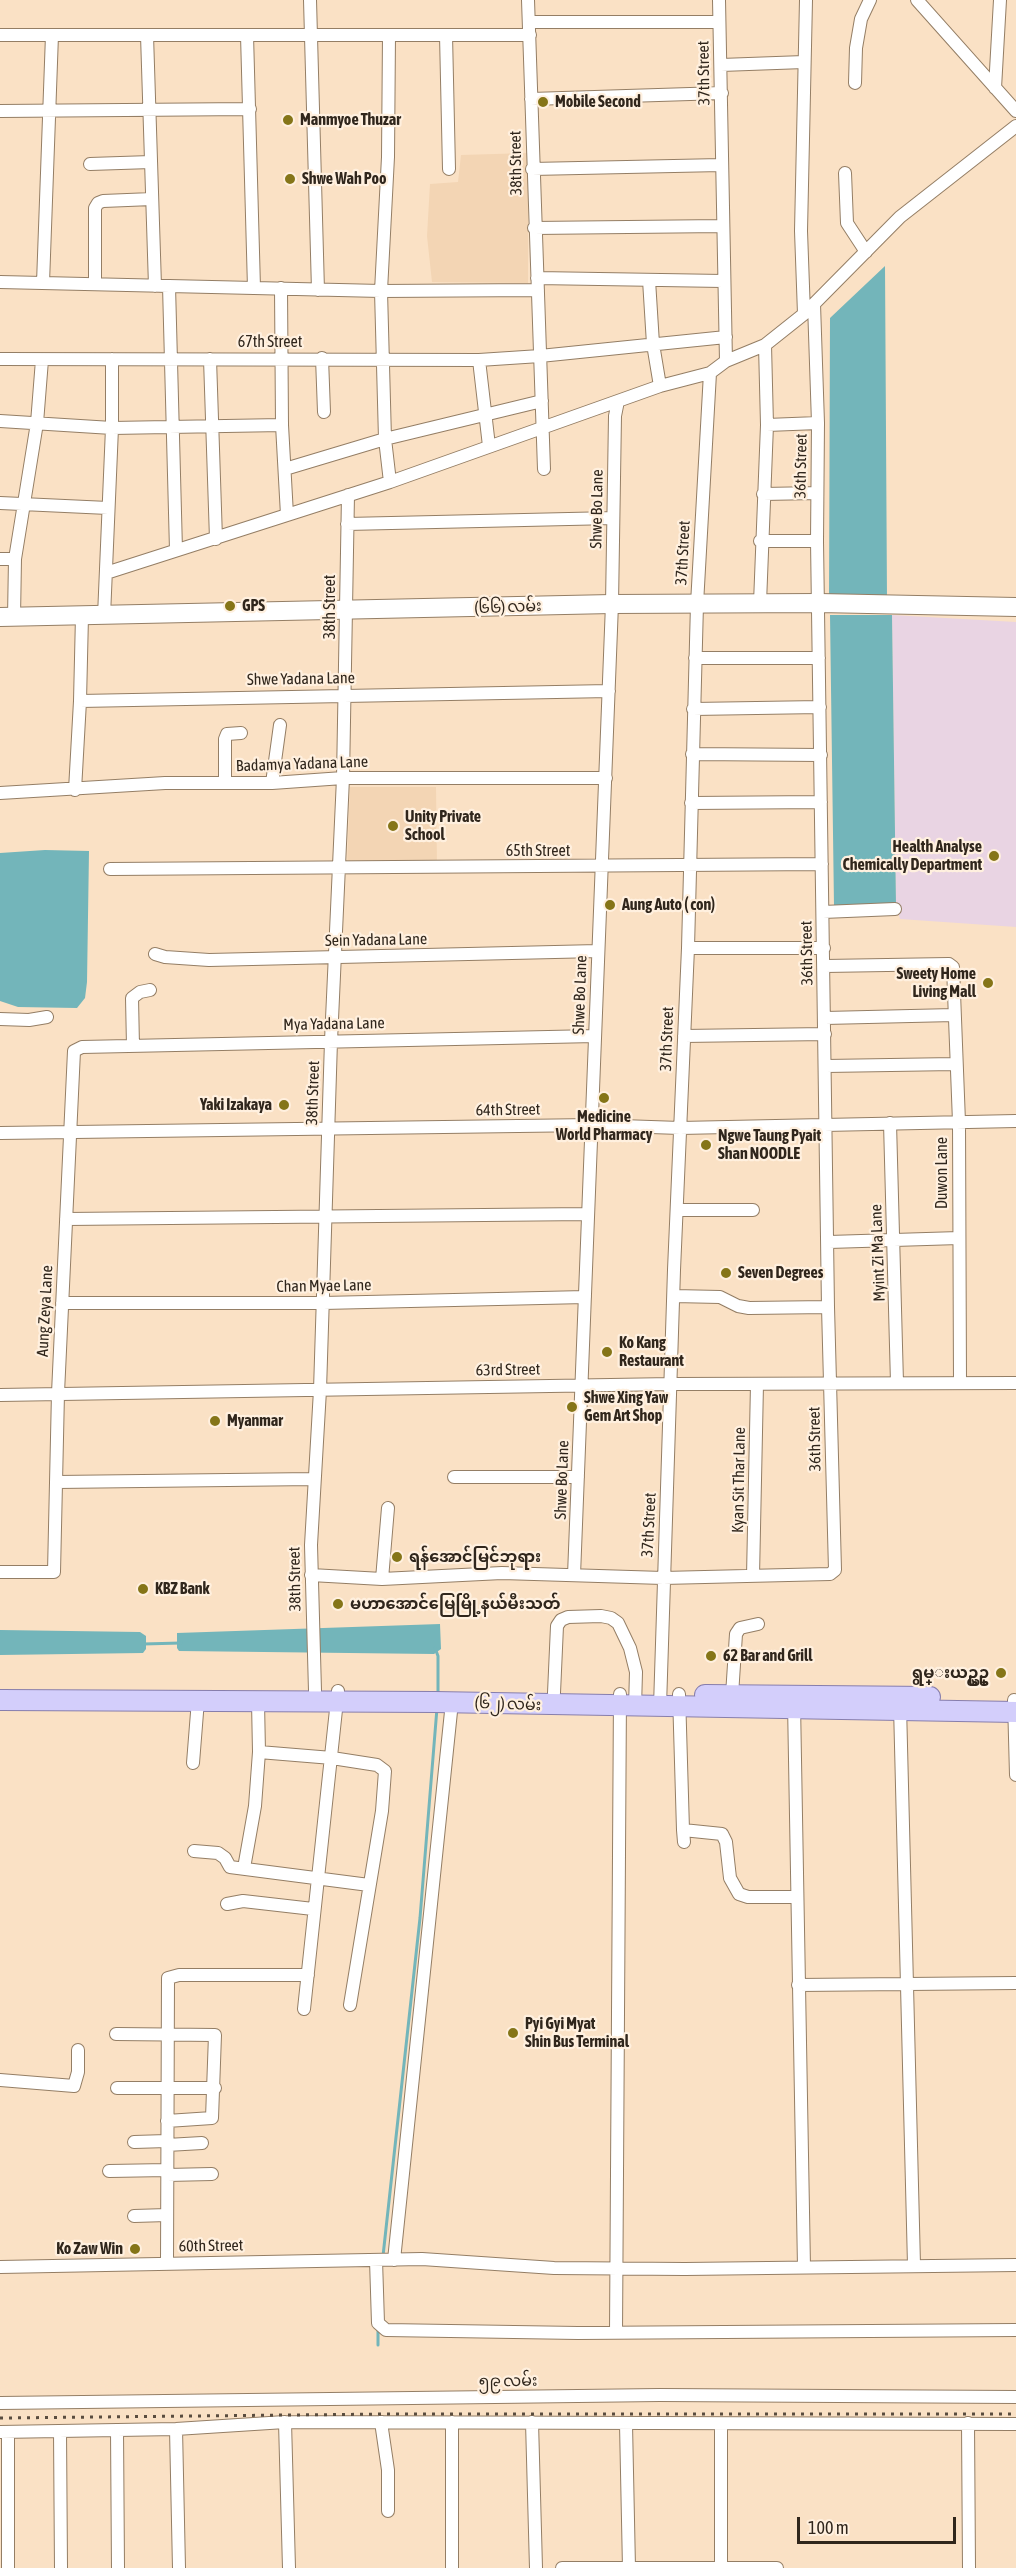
<!DOCTYPE html>
<html>
<head>
<meta charset="utf-8">
<style>
  body { margin:0 }
  #map { position:relative; width:1016px; height:2568px; overflow:hidden; background:#fae1c5; font-family:"Asap Condensed",sans-serif }
  canvas { display:block }
  .scale { position:absolute; left:797px; top:2517px; width:159px; height:27px; box-sizing:border-box; border:3px solid #30261c; border-top:0; padding-left:8px; font-size:18px; line-height:21px; white-space:nowrap; color:#30261c; -webkit-text-stroke:4px #fff0df; paint-order:stroke }
</style>
</head>
<body>
<div id="map">
<canvas width="1016" height="2568"></canvas>
<div class="scale">100 m</div>
</div>
<script>
const g = document.querySelector('canvas').getContext('2d');
g.lineJoin = 'round';
function fill(path, color) {
  g.fillStyle = color;
  g.fill(path, 'evenodd');
}
function poly(rows) {
  const path = new Path2D();
  for (const r of rows) {
    path.moveTo(r[0], r[1]);
    for (let i = 2; i < r.length; i += 2) path.lineTo(r[i], r[i + 1]);
  }
  return path;
}
function strokePath(path, color, width, dash) {
  g.strokeStyle = color;
  g.lineWidth = width;
  g.lineCap = dash ? 'butt' : 'round';
  g.setLineDash(dash || []);
  g.stroke(path);
}
function write(font, color, halo, rows, align = 'center') {
  g.font = font + ' "Asap Condensed","Noto Sans Myanmar",sans-serif';
  g.lineWidth = 4.5;
  g.setLineDash([]);
  g.textBaseline = 'middle';
  g.strokeStyle = halo;
  g.fillStyle = color;
  for (const [text, x, y, turn = 0] of rows) {
    g.save();
    g.translate(x, y);
    g.rotate((+turn || 0) * Math.PI / 180);
    g.textAlign = isNaN(turn) ? turn : align;
    if (halo) g.strokeText(text, 0, 0);
    g.fillText(text, 0, 0);
    g.restore();
  }
}
fill(poly([
  [528,153,528,283,432,282,427,236,430,184,458,182,461,155],
  [350,787,436,787,437,866,347,865]
]), '#f3d5b4');
fill(poly([
  [892,615,1016,622,1016,927,900,919,896,905]
]), '#e9d4e3');
fill(poly([
  [885,266,887,600,829,600,830,318],
  [830,615,892,615,896,905,834,906],
  [45,850,89,851,87,982,85,998,77,1008,18,1007,0,1001,0,853],
  [440,1624,441,1649,434,1654,179,1651,177,1648,177,1633],
  [0,1630,140,1632,146,1636,146,1649,143,1653,0,1655]
]), '#73b5ba');
strokePath(poly([
  [143,1644,181,1643],
  [435,1648,438,1656,438,1695],
  [383,2256,420,1918,437,1708],
  [378,2345,378,2329]
]), '#73b5ba', 3);
const street = poly([
  [310,0,318,290],
  [528,0,544,469],
  [719,0,726,361],
  [917,0,1016,111],
  [529,22,719,22],
  [0,35,530,35],
  [147,35,155,286],
  [247,35,254,288],
  [389,35,388,157,381,291,385,439,390,482],
  [446,35,449,169],
  [721,65,804,62],
  [855,83,856,48,861,19,870,0],
  [995,88,1000,0],
  [531,99,722,93],
  [0,111,250,109],
  [90,164,151,162],
  [532,169,721,165],
  [845,173,847,223,866,252],
  [534,228,722,226],
  [537,278,723,281],
  [649,280,653,344,660,386],
  [0,282,381,291,538,290],
  [43,283,52,35],
  [95,284,95,208,98,203,103,201,152,199],
  [169,286,176,550],
  [281,288,282,425,287,515],
  [804,314,801,231,806,0],
  [322,358,324,412],
  [0,359,479,360,540,356,726,337],
  [210,359,216,539],
  [479,360,489,446],
  [0,421,112,428,282,425],
  [767,425,818,423],
  [285,469,385,439,542,401],
  [763,494,817,493],
  [0,503,108,508],
  [347,524,613,518],
  [760,541,817,541],
  [0,559,15,559],
  [106,573,390,482,660,386,710,373,726,361,765,345,804,314,900,217,1016,126],
  [760,603,767,425,765,345],
  [82,616,80,701,609,691],
  [104,616,112,428,112,359],
  [14,617,15,559,37,423,42,360],
  [695,658,819,658],
  [693,709,820,707],
  [692,754,821,755],
  [225,783,225,739,227,734,241,733],
  [272,783,280,725],
  [75,790,80,701],
  [0,793,165,783,272,783,343,778,606,778],
  [691,803,821,802],
  [110,869,822,864],
  [823,912,895,909],
  [688,948,824,948],
  [155,954,165,957,209,960,598,951],
  [825,966,949,964,953,967,959,1122,960,1382],
  [825,1018,954,1015],
  [0,1019,29,1020,47,1017],
  [684,1036,825,1034],
  [133,1046,132,998,140,992,150,990],
  [826,1066,955,1064],
  [890,1123,897,1383],
  [0,1133,592,1125,680,1128,1016,1121],
  [677,1210,753,1210],
  [66,1219,588,1214],
  [829,1242,959,1238],
  [674,1296,720,1297,738,1306,749,1308,828,1307],
  [62,1303,323,1303,585,1297],
  [0,1395,672,1384,1016,1383],
  [454,1477,578,1477],
  [57,1482,314,1479],
  [0,1572,54,1572,58,1393,74,1051,82,1047,595,1036],
  [311,1575,382,1579,502,1573,663,1578,830,1574,835,1570,828,1307,817,541,818,423,814,304],
  [574,1575,612,604,615,416,618,401],
  [753,1576,757,1384],
  [382,1579,388,1508],
  [315,1691,311,1545,320,1390,331,1041,343,778,348,495],
  [554,1693,557,1626,561,1620,568,1617,601,1616,611,1618,618,1623,630,1648,636,1672,635,1707],
  [679,1694,683,1830,722,1834,726,1842,730,1878,739,1894,748,1897,797,1897],
  [732,1695,736,1634,740,1628,758,1624],
  [1014,1700,1016,1775],
  [794,1703,804,2267],
  [660,1706,674,1270,688,948,697,604,710,373],
  [900,1706,914,2265],
  [259,1752,332,1758,377,1765,385,1771,382,1811,350,2005],
  [193,1763,198,1700],
  [683,1830,684,1842],
  [194,1851,218,1853,225,1858,230,1867,369,1885],
  [244,1868,255,1806,259,1752,258,1702],
  [227,1904,243,1901,313,1909],
  [798,1985,1016,1983],
  [304,2009,338,1691],
  [116,2034,215,2035,212,2118,167,2121],
  [0,2080,74,2086,78,2072,78,2050],
  [117,2088,215,2088],
  [134,2142,167,2141],
  [167,2145,202,2143],
  [109,2171,167,2170],
  [167,2175,212,2174],
  [134,2216,167,2215],
  [376,2260,378,2323,386,2330,578,2333,1016,2330],
  [394,2260,452,1702],
  [167,2264,168,1978,179,1975,308,1975],
  [0,2267,422,2259,554,2268,685,2269,1016,2265],
  [616,2332,620,1694],
  [0,2403,660,2395,1016,2397],
  [285,2422,289,2568],
  [381,2422,388,2470,388,2511],
  [532,2422,536,2568],
  [968,2423,969,2568],
  [626,2424,629,2568],
  [176,2429,179,2568],
  [117,2430,118,2568],
  [60,2431,61,2568],
  [0,2432,176,2429,285,2422,1016,2424],
  [8,2432,8,2568],
  [452,2568,452,2422],
  [562,2568,777,2568],
  [721,2568,721,2424]
]);
const secondary = poly([
  [0,617,612,604,819,603,1016,607]
]);
const primary = poly([
  [705,1695,930,1697],
  [0,1700,435,1702,1016,1712]
]);
strokePath(street, '#947e65', 14);
strokePath(secondary, '#947e65', 20);
strokePath(primary, '#877eac', 22);
strokePath(street, '#fff', 12);
strokePath(secondary, '#fff', 18);
strokePath(primary, '#d3cefb', 20);
strokePath(poly([
  [0,2418,388,2414,1016,2414]
]), '#594c3f', 3, [3, 6]);
for (const [x, y, r, color] of [
  [543,102,6,"#857518"],
  [288,120,6,"#857518"],
  [290,179,6,"#857518"],
  [230,606,6,"#857518"],
  [393,826,6,"#857518"],
  [994,856,6,"#857518"],
  [610,905,6,"#857518"],
  [988,983,6,"#857518"],
  [604,1098,6,"#857518"],
  [284,1105,6,"#857518"],
  [706,1145,6,"#857518"],
  [726,1273,6,"#857518"],
  [607,1352,6,"#857518"],
  [572,1407,6,"#857518"],
  [215,1421,6,"#857518"],
  [397,1557,6,"#857518"],
  [143,1589,6,"#857518"],
  [338,1604,6,"#857518"],
  [711,1656,6,"#857518"],
  [1001,1673,6,"#857518"],
  [513,2033,6,"#857518"],
  [135,2249,6,"#857518"]
]) {
  const dot = new Path2D();
  dot.arc(x, y, r, 0, 2 * Math.PI);
  g.fillStyle = color;
  g.fill(dot);
  strokePath(dot, '#fff0df', 2);
}
write('16px', '#30261c', '#fff0df', [
  ["37th Street",704,73,-91],
  ["38th Street",516,163,-91],
  ["67th Street",270,342],
  ["36th Street",801,466,-89],
  ["Shwe Bo Lane",597,509,-89],
  ["37th Street",683,553,-87],
  ["38th Street",330,607,-90],
  ["(၆၆) လမ်း",508,607,-2],
  ["Shwe Yadana Lane",301,679,-1],
  ["Badamya Yadana Lane",302,764,-2],
  ["65th Street",538,851],
  ["Sein Yadana Lane",376,940,-1],
  ["36th Street",807,953,-91],
  ["Shwe Bo Lane",580,995,-88],
  ["Mya Yadana Lane",334,1024,-1],
  ["37th Street",667,1039,-88],
  ["38th Street",313,1093,-88],
  ["64th Street",508,1110,-1],
  ["Duwon Lane",942,1173,-90],
  ["Myint Zi Ma Lane",878,1253,-92],
  ["Chan Myae Lane",324,1286,-1],
  ["Aung Zeya Lane",45,1311,-87],
  ["63rd Street",508,1370,-1],
  ["36th Street",815,1439,-91],
  ["Shwe Bo Lane",562,1480,-88],
  ["Kyan Sit Thar Lane",739,1480,-89],
  ["37th Street",649,1525,-87],
  ["38th Street",295,1579,-91],
  ["(၆၂) လမ်း",508,1704,2],
  ["60th Street",211,2246,-1],
  ["၅၉ လမ်း",508,2381,-1]
]);
write('bold 16px', '#30261c', '#fff0df', [
  ["Mobile Second",555,102],
  ["Manmyoe Thuzar",300,120],
  ["Shwe Wah Poo",302,179],
  ["GPS",242,606],
  ["Unity Private",405,817],
  ["School",405,835],
  ["Health Analyse",982,847,"right"],
  ["Chemically Department",982,865,"right"],
  ["Aung Auto ( con)",622,905],
  ["Sweety Home",976,974,"right"],
  ["Living Mall",976,992,"right"],
  ["Yaki Izakaya",272,1105,"right"],
  ["Medicine",604,1117,"center"],
  ["World Pharmacy",604,1135,"center"],
  ["Ngwe Taung Pyait",718,1136],
  ["Shan NOODLE",718,1154],
  ["Seven Degrees",738,1273],
  ["Ko Kang",619,1343],
  ["Restaurant",619,1361],
  ["Shwe Xing Yaw",584,1398],
  ["Gem Art Shop",584,1416],
  ["Myanmar",227,1421],
  ["ရန်အောင်မြင်ဘုရား",409,1557],
  ["KBZ Bank",155,1589],
  ["မဟာအောင်မြေမြို့နယ်မီးသတ်",350,1604],
  ["62 Bar and Grill",723,1656],
  ["ရွမ္းယဥ္ယဥ္",989,1673,"right"],
  ["Pyi Gyi Myat",525,2024],
  ["Shin Bus Terminal",525,2042],
  ["Ko Zaw Win",123,2249,"right"]
], 'left');
</script>
</body>
</html>
